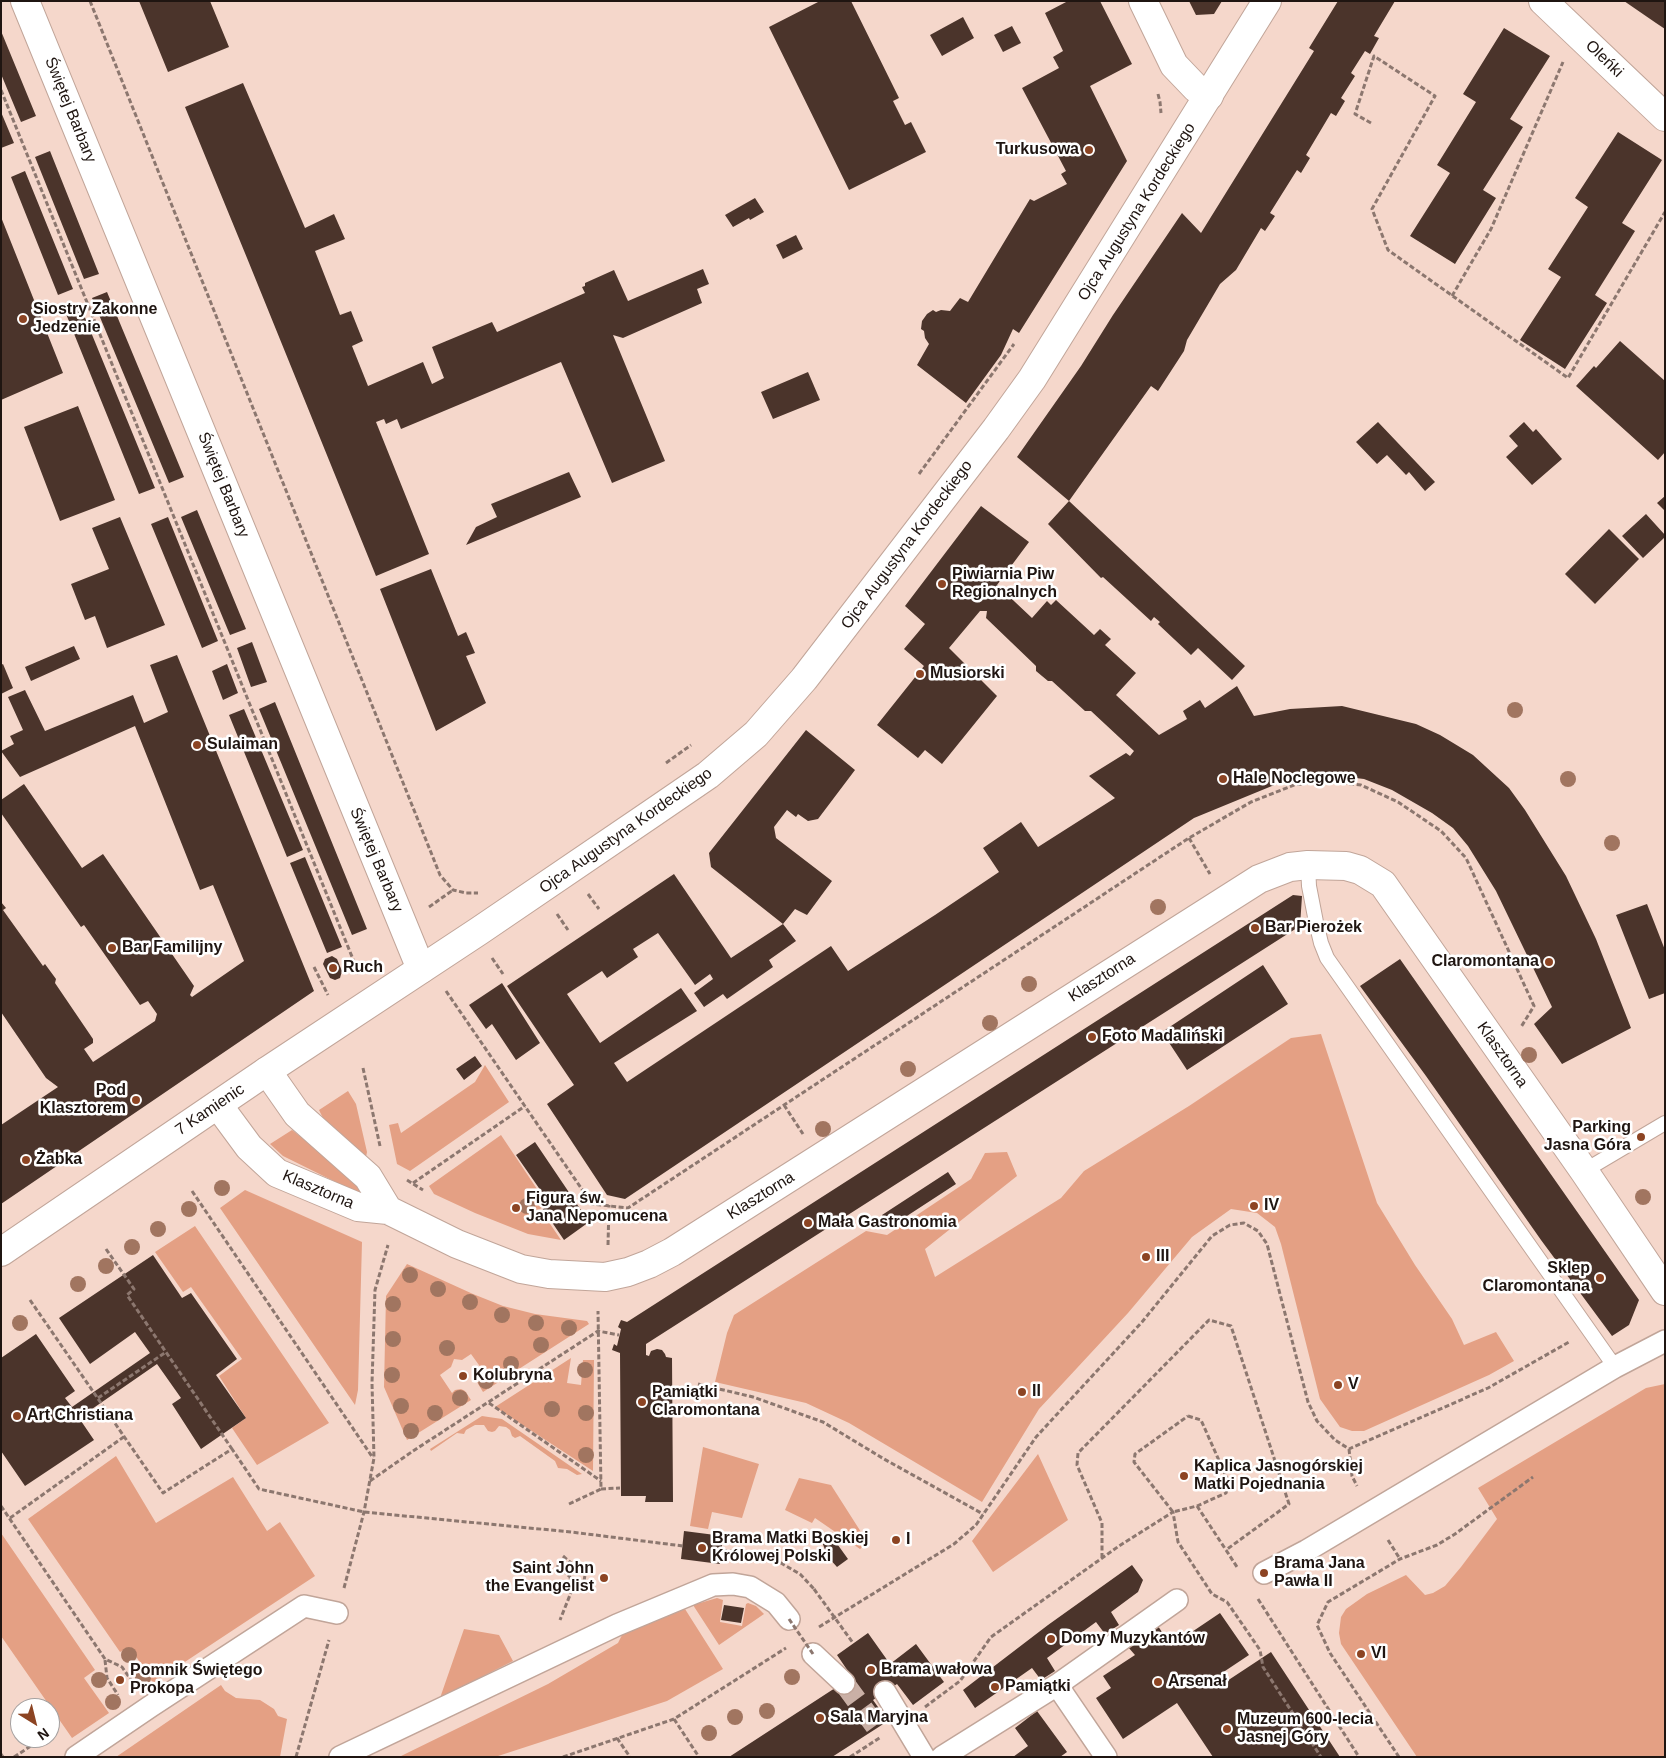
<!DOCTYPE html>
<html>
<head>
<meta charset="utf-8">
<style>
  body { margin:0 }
  #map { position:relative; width:1666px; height:1758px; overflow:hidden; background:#f5d7cb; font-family:Arial,sans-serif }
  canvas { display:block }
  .frame { position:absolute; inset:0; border:2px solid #1f1511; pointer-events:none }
  .north { position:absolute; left:10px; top:1698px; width:50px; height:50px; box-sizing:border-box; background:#fff; border:1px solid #a5a1a0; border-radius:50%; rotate:144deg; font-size:14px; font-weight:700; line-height:20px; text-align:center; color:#1f1511 }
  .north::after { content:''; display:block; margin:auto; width:18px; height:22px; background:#8c4423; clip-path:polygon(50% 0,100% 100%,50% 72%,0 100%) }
</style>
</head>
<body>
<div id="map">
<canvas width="1666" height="1758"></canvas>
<div class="frame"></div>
<div class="north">N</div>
</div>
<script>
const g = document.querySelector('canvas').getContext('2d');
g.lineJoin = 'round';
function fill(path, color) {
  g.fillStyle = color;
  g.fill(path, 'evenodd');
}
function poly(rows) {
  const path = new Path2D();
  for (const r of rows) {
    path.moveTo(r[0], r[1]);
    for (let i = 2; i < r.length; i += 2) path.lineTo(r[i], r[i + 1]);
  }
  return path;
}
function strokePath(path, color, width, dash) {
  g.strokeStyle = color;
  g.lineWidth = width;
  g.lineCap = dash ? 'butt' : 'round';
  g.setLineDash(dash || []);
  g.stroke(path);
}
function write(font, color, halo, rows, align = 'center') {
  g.font = font + ' Arial,sans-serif';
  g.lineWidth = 5;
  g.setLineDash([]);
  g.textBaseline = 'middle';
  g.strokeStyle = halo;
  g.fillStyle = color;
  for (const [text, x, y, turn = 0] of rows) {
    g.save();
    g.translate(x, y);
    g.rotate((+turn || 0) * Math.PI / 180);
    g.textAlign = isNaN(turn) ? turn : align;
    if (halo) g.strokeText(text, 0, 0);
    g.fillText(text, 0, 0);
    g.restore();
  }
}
fill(poly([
  [1321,1034,1377,1203,1415,1265,1452,1319,1464,1345,1496,1332,1514,1361,1489,1375,1364,1431,1352,1431,1340,1427,1320,1399,1281,1244,1275,1227,1257,1213,1231,1209,1192,1237,1128,1313,1039,1409,982,1502,849,1423,806,1403,715,1382,727,1333,734,1315,866,1231,887,1235,971,1179,985,1153,1007,1152,1017,1176,925,1249,935,1277,1061,1198,1084,1171,1189,1106,1291,1038],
  [485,1065,509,1102,410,1171,397,1164,389,1125,398,1123,401,1133,475,1082],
  [348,1091,356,1104,367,1152,366,1157,324,1120,319,1110],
  [292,1130,364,1186,362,1195,283,1156,270,1144],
  [501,1135,547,1204,540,1209,561,1240,528,1234,475,1213,434,1194,429,1186],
  [245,1190,362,1242,358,1390,355,1405,220,1208],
  [195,1226,329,1423,257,1465,232,1428,246,1418,219,1376,242,1359,191,1287,183,1292,155,1252],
  [407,1264,473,1294,503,1306,535,1314,587,1321,589,1324,483,1392,477,1382,480,1375,484,1372,471,1354,462,1360,454,1359,451,1367,440,1375,452,1393,455,1390,461,1389,465,1391,471,1400,407,1440,384,1387,386,1296],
  [571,1358,567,1383,581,1385,583,1360,594,1360,593,1471,495,1407],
  [1665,1384,1665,1757,1417,1757,1341,1644,1339,1633,1341,1617,1346,1609,1367,1594,1406,1575,1425,1595,1433,1593,1445,1586,1461,1567,1497,1519,1478,1488,1646,1388],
  [482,1416,502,1419,582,1474,577,1475,567,1469,558,1468,555,1461,520,1436,515,1438,512,1436,510,1430,506,1427,499,1426,495,1431,492,1432,488,1431,484,1425,475,1425,466,1430,464,1434,457,1433,431,1451,430,1449],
  [703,1447,759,1464,742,1518,712,1512,708,1529,690,1526],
  [1038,1454,1068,1520,993,1572,972,1541],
  [116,1456,156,1523,233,1477,267,1531,280,1522,315,1576,153,1683,130,1647,120,1652,28,1519],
  [799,1478,831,1485,868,1543,860,1549,815,1518,812,1523,785,1510],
  [1,1533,95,1670,84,1678,109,1713,72,1738,1,1636],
  [717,1598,723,1600,720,1622,742,1626,746,1604,748,1603,756,1606,764,1614,719,1645,693,1605],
  [685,1609,723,1669,667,1701,495,1757,399,1757,548,1684,618,1643,622,1635],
  [464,1629,499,1635,513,1661,440,1698],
  [221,1685,225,1691,236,1698,260,1700,274,1709,278,1716,287,1719,280,1757,116,1757]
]), '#e4a084');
fill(poly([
  [139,1,210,1,229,47,168,72],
  [820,1,851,1,899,98,893,101,905,125,911,122,926,152,849,190,769,27],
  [1068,1,1100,1,1132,64,1090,86,1127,161,1019,333,1013,329,1001,355,966,403,917,365,929,344,925,338,924,331,921,329,922,321,927,314,933,310,936,312,941,310,950,311,960,298,968,302,1030,199,1034,201,1067,184,1061,174,1066,171,1022,88,1059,68,1053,57,1063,51,1045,13],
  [1189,1,1222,1,1214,14,1196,15],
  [1338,1,1395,1,1374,36,1379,38,1370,54,1365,51,1351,73,1355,76,1341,98,1345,101,1336,116,1331,113,1306,155,1310,158,1301,173,1297,170,1270,213,1275,216,1265,231,1261,228,1236,270,1220,284,1187,340,1184,351,1158,391,1151,386,1069,501,1017,457,1081,366,1113,315,1182,213,1201,233,1314,51,1309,48],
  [1624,1,1665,1,1665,29,1656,23],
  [963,17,974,38,942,56,930,35],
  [1012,26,1021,43,1003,52,994,35],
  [1504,28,1550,56,1510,119,1523,127,1483,190,1496,198,1455,264,1410,236,1450,173,1437,165,1476,102,1463,94],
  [1,31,36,116,21,122,1,74],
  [243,83,305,228,334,214,345,239,315,251,340,315,351,311,363,341,352,346,368,386,423,362,432,384,444,378,432,347,492,322,497,332,585,293,582,287,585,286,585,283,614,270,628,301,703,269,709,284,697,289,702,303,623,338,613,335,665,461,612,483,561,362,401,429,397,419,386,424,384,419,376,422,429,554,376,576,247,258,185,107],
  [1,112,14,143,1,148],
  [1618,132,1662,160,1622,223,1635,231,1595,295,1607,303,1565,369,1520,340,1561,277,1548,269,1588,207,1575,198],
  [50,151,99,274,84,279,35,157],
  [25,171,73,289,58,295,11,177],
  [755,198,764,212,750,220,749,218,733,227,725,215],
  [1,217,63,373,1,400],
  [796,235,803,249,783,259,776,245],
  [107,292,184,477,169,483,92,298],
  [79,303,155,488,139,494,64,309],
  [1620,341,1665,381,1665,452,1658,460,1576,386,1594,366,1596,368],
  [808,372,820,400,773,419,761,392],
  [78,406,115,500,60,521,24,427],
  [1378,422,1435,482,1425,491,1409,472,1406,475,1387,455,1377,464,1356,442],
  [1524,422,1533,432,1536,429,1562,459,1532,485,1506,457,1518,446,1509,436],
  [569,472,581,497,466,545,476,527,497,517,491,504],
  [1665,496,1665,511,1657,503],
  [1069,501,1245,666,1232,680,1198,648,1191,655,1158,624,1160,622,1154,617,1151,621,1103,577,1101,578,1048,524],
  [981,506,1029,542,997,585,1032,618,1047,601,1051,605,1056,600,1094,635,1100,629,1111,639,1105,645,1136,673,1116,695,1159,735,1187,719,1183,711,1200,700,1205,708,1237,686,1254,716,1290,709,1342,706,1416,724,1440,735,1473,755,1509,788,1525,810,1566,876,1596,939,1631,1028,1562,1064,1534,1024,1552,1007,1496,891,1468,846,1453,828,1432,813,1392,790,1364,779,1306,772,1194,818,625,1199,607,1195,547,1104,574,1085,507,986,674,874,731,958,783,924,796,941,769,960,773,967,727,999,723,994,704,1007,694,993,713,979,710,974,695,985,658,933,633,949,638,957,607,978,602,971,567,994,600,1043,681,988,697,1011,614,1063,627,1082,831,946,848,971,935,915,999,872,983,848,1021,822,1038,847,1115,798,1089,776,1126,753,1130,756,1134,751,1091,711,1085,711,1052,681,1048,681,1036,671,1036,666,986,618,987,611,980,611,949,648,997,696,942,764,925,750,918,758,877,725,924,666,904,649,925,624,905,606],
  [197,510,246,629,230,635,181,517],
  [1646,514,1665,535,1665,537,1643,558,1622,536],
  [120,517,165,625,107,648,95,616,85,620,71,584,109,569,92,528],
  [168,517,218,641,202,648,151,524],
  [1609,529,1639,559,1595,604,1565,574],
  [431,569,458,636,466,632,475,653,466,656,486,703,436,731,380,589],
  [252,642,267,682,251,687,237,648],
  [74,646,80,659,31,681,25,667],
  [177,655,314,991,1,1204,1,1125,58,1087,46,1078,1,1012,1,902,6,908,3,910,43,966,45,964,56,979,55,983,93,1039,93,1043,84,1049,93,1062,155,1021,157,1014,148,1001,140,1005,84,925,81,927,1,813,1,800,24,784,82,868,103,854,194,986,190,995,192,997,244,961,213,885,200,890,135,726,20,777,1,751,14,744,10,736,23,730,8,697,25,690,45,731,133,695,144,723,168,712,150,665],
  [3,664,13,688,1,694,1,665],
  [227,664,238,693,223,700,212,671],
  [275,702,367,929,352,935,259,709],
  [244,709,303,850,287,857,229,715],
  [806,730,855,770,818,819,808,821,798,814,796,817,787,810,774,827,776,838,832,881,807,915,795,909,783,924,711,867,709,853],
  [305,857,342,947,327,953,290,863],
  [1293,895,1302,896,1300,926,646,1344,646,1355,649,1356,651,1351,657,1349,662,1350,665,1354,666,1357,672,1358,673,1502,645,1502,646,1496,621,1496,620,1353,612,1350,614,1344,617,1346,621,1329,618,1327,621,1320,627,1322],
  [1647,904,1665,950,1665,993,1649,999,1616,915],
  [332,956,337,959,342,971,340,978,335,980,330,978,323,964,325,959],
  [1400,959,1639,1300,1629,1325,1612,1336,1541,1240,1426,1076,1360,986],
  [1263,965,1288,1004,1187,1070,1162,1032],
  [502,983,540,1043,516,1060,492,1024,486,1029,469,1005],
  [475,1056,482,1066,464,1080,456,1069],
  [535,1142,589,1222,564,1240,543,1209,550,1204,516,1155],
  [948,1172,956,1184,890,1227,882,1215],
  [153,1255,182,1298,191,1293,237,1359,216,1375,246,1418,201,1449,172,1404,181,1398,157,1364,79,1418,94,1440,25,1486,1,1451,1,1358,36,1334,75,1391,65,1398,72,1407,150,1353,135,1332,90,1364,59,1318],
  [684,1531,723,1536,720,1564,681,1559],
  [830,1534,848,1559,837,1567,828,1557,820,1537],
  [1132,1565,1143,1580,1138,1592,1111,1612,1119,1625,1105,1634,1096,1622,1047,1658,1055,1671,1041,1680,1032,1668,975,1708,963,1690,1048,1625],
  [724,1605,744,1608,741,1623,721,1620],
  [1220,1613,1249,1655,1222,1673,1227,1681,1271,1652,1340,1757,1213,1757,1177,1703,1123,1739,1096,1698,1111,1688,1103,1676,1135,1655,1128,1647,1158,1626,1171,1646],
  [868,1633,890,1664,916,1644,944,1682,913,1705,897,1684,873,1700,888,1721,832,1757,729,1757,852,1677,837,1655],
  [1037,1711,1067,1752,1060,1757,1013,1757,1028,1746,1015,1728]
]), '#4b342b');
strokePath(poly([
  [844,1683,877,1728]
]), '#cab0a6', 21, [21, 11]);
const service = poly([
  [1308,865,1309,886,1316,922,1321,943,1327,958,1615,1367],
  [1584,1171,1665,1123]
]);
const pedestrian = poly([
  [1264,1573,1306,1551,1615,1367,1665,1341],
  [813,1654,844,1683],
  [1057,1685,1106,1757],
  [885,1692,924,1757],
  [76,1757,151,1706,304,1606,337,1613],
  [340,1757,617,1625,713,1585,733,1584,750,1587,776,1603,789,1619],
  [942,1757,1057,1685,1177,1600]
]);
const minor = poly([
  [25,1,421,969],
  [1143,1,1174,65,1196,88,1209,96],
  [1543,1,1665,117],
  [267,1071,297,1114,368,1177,388,1210],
  [218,1105,249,1147,277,1173,358,1207,388,1210,457,1244,521,1269,549,1274,605,1277,628,1272,649,1264,672,1252,1259,879,1290,867,1308,865,1346,866,1360,870,1383,884,1584,1171,1665,1291]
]);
const tertiary = poly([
  [1,1252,267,1071,479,931,651,814,708,775,756,734,804,679,996,429,1032,379,1267,1]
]);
strokePath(service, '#c1a599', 16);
strokePath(pedestrian, '#c1a599', 24);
strokePath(minor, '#c1a599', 30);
strokePath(tertiary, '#c1a599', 30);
strokePath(poly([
  [90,1,440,875,453,890,466,893,478,893],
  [1,90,359,974],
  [1158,94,1160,102,1161,113],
  [1371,123,1355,114,1374,56,1435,96,1372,209,1388,250,1568,378,1665,212],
  [1452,296,1491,229,1563,62],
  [919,474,1014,344],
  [666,763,691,745],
  [1189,838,1210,874],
  [588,894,599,909],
  [429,907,453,890],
  [557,914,568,930],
  [492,958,503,974],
  [314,967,328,995],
  [446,991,592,1204,628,1208,1189,838,1251,802,1294,785,1325,781,1361,785,1398,802,1441,831,1466,858,1534,1006,1521,1027],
  [363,1068,380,1146],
  [784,1105,803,1134],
  [407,1180,423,1190],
  [413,1183,525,1106],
  [192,1191,373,1458],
  [608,1245,609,1205],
  [106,1249,134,1289,127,1295,232,1449],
  [30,1300,163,1493,232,1449,259,1489,364,1512,571,1532,683,1546],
  [698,1384,753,1397,823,1422,884,1459,983,1514],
  [98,1398,166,1352],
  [489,1403,601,1481],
  [1188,1416,1201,1420,1229,1483,1226,1493,1197,1506,1173,1512,1134,1462,1135,1454,1188,1416],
  [1349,1449,1352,1476,1357,1486],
  [370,1481,413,1451,598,1331,619,1335],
  [601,1489,620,1488],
  [569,1504,601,1489,598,1311],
  [1,1506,105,1659,122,1667,134,1684],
  [1197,1506,1226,1550],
  [10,1518,125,1436],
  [1388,1540,1400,1559],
  [722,1550,753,1554,781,1563,800,1574,814,1589],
  [563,1556,585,1575,584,1581,572,1590],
  [1102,1558,1102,1523,1077,1465,1078,1453,1209,1320,1231,1326,1289,1504,1226,1550,1237,1567],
  [557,1565,570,1577,572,1590,560,1620],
  [344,1588,364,1512,374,1458,372,1383,375,1290,388,1245],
  [1258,1599,1359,1757],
  [819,1627,954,1544,976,1525,1036,1437,1142,1322,1212,1236,1230,1225,1244,1223,1258,1231,1267,1244,1308,1402,1317,1421,1335,1440,1349,1449,1488,1388,1569,1342],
  [105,1660,107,1678,118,1695],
  [37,1707,38,1708],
  [925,1707,960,1681,991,1637,1119,1546,1173,1512,1178,1542,1212,1594,1227,1602,1260,1650,1263,1667,1321,1757],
  [674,1719,699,1757],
  [50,1726,53,1731,50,1733],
  [617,1738,630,1757],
  [1,1754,3,1757],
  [14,1757,43,1738],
  [296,1757,329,1640],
  [563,1757,674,1719,786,1648],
  [850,1757,881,1737],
  [1399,1757,1330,1653,1317,1625,1328,1602,1400,1559,1437,1545,1455,1534,1533,1477]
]), '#8c776f', 3, [5, 2.5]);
strokePath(service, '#fff', 14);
strokePath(pedestrian, '#fff', 21);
strokePath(minor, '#fff', 28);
strokePath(tertiary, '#fff', 28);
strokePath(poly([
  [814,1589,853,1643],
  [789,1619,813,1654]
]), '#8c776f', 3, [5, 2.5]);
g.fillStyle = '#a17560';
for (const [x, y] of [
  [1515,710],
  [1568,779],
  [1612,843],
  [1158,907],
  [1029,984],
  [990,1023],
  [1529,1055],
  [908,1069],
  [823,1129],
  [222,1188],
  [1643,1197],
  [527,1206],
  [189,1209],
  [158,1229],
  [132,1247],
  [106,1266],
  [410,1275],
  [78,1284],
  [438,1289],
  [470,1302],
  [393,1304],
  [502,1315],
  [20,1323],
  [536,1323],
  [569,1328],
  [393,1339],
  [541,1345],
  [447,1348],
  [511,1364],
  [585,1370],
  [392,1375],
  [486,1381],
  [460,1398],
  [401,1406],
  [552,1409],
  [435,1413],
  [586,1413],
  [411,1431],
  [586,1455],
  [129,1655],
  [792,1677],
  [143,1678],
  [99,1680],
  [113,1702],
  [767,1711],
  [735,1717],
  [709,1733]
]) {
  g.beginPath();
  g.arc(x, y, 8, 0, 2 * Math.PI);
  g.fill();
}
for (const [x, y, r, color] of [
  [1089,150,5,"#8c4423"],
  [23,319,5,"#8c4423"],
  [942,584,5,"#8c4423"],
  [920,674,5,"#8c4423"],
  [197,745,5,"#8c4423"],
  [1223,779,5,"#8c4423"],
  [1255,928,5,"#8c4423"],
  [112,948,5,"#8c4423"],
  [1549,962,5,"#8c4423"],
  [333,968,5,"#8c4423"],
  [1092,1037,5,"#8c4423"],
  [136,1100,5,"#8c4423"],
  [1641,1137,5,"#8c4423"],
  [26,1160,5,"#8c4423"],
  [1254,1206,5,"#8c4423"],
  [516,1208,5,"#8c4423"],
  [808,1223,5,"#8c4423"],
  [1146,1257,5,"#8c4423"],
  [1600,1278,5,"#8c4423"],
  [463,1376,5,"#8c4423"],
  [1338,1385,5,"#8c4423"],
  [1022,1392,5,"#8c4423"],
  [642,1402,5,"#8c4423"],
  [17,1416,5,"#8c4423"],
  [1184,1476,5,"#8c4423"],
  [896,1540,5,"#8c4423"],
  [702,1548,5,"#8c4423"],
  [1264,1573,5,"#8c4423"],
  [604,1578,5,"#8c4423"],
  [1051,1639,5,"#8c4423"],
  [1361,1654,5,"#8c4423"],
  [871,1670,5,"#8c4423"],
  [120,1680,5,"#8c4423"],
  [1158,1682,5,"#8c4423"],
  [995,1687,5,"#8c4423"],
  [820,1718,5,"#8c4423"],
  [1227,1729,5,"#8c4423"]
]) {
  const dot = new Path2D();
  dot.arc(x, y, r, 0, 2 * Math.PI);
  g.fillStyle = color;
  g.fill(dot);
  strokePath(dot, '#fff', 2);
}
write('16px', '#1f1511', '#fff', [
  ["Oleńki",1604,59,44],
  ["Świętej Barbary",70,110,68],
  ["Ojca Augustyna Kordeckiego",1137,212,-58],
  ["Świętej Barbary",223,485,68],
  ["Ojca Augustyna Kordeckiego",907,545,-53],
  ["Ojca Augustyna Kordeckiego",626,831,-35],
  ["Świętej Barbary",376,860,67],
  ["Klasztorna",1102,978,-33],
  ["Klasztorna",1502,1055,55],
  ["7 Kamienic",210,1110,-34],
  ["Klasztorna",318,1190,23],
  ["Klasztorna",761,1196,-32]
]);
write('bold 16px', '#1f1511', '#fff', [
  ["Turkusowa",1079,150,"right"],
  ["Siostry Zakonne",33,310],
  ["Jedzenie",33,328],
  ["Piwiarnia Piw",952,575],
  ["Regionalnych",952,593],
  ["Musiorski",930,674],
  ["Sulaiman",207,745],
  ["Hale Noclegowe",1233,779],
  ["Bar Pierożek",1265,928],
  ["Bar Familijny",122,948],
  ["Claromontana",1539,962,"right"],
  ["Ruch",343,968],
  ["Foto Madaliński",1102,1037],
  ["Pod",126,1091,"right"],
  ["Klasztorem",126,1109,"right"],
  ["Parking",1631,1128,"right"],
  ["Jasna Góra",1631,1146,"right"],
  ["Żabka",36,1160],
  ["Figura św.",526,1199],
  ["Jana Nepomucena",526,1217],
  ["IV",1264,1206],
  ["Mała Gastronomia",818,1223],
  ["III",1156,1257],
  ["Sklep",1590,1269,"right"],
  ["Claromontana",1590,1287,"right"],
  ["Kolubryna",473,1376],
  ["V",1348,1385],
  ["II",1032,1392],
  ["Pamiątki",652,1393],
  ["Claromontana",652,1411],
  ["Art Christiana",27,1416],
  ["Kaplica Jasnogórskiej",1194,1467],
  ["Matki Pojednania",1194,1485],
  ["Brama Matki Boskiej",712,1539],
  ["Królowej Polski",712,1557],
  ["I",906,1540],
  ["Brama Jana",1274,1564],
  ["Pawła II",1274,1582],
  ["Saint John",594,1569,"right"],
  ["the Evangelist",594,1587,"right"],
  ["Domy Muzykantów",1061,1639],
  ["VI",1371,1654],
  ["Brama wałowa",881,1670],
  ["Pomnik Świętego",130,1671],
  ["Prokopa",130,1689],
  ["Arsenał",1168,1682],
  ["Pamiątki",1005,1687],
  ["Sala Maryjna",830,1718],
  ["Muzeum 600-lecia",1237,1720],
  ["Jasnej Góry",1237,1738]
], 'left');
</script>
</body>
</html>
